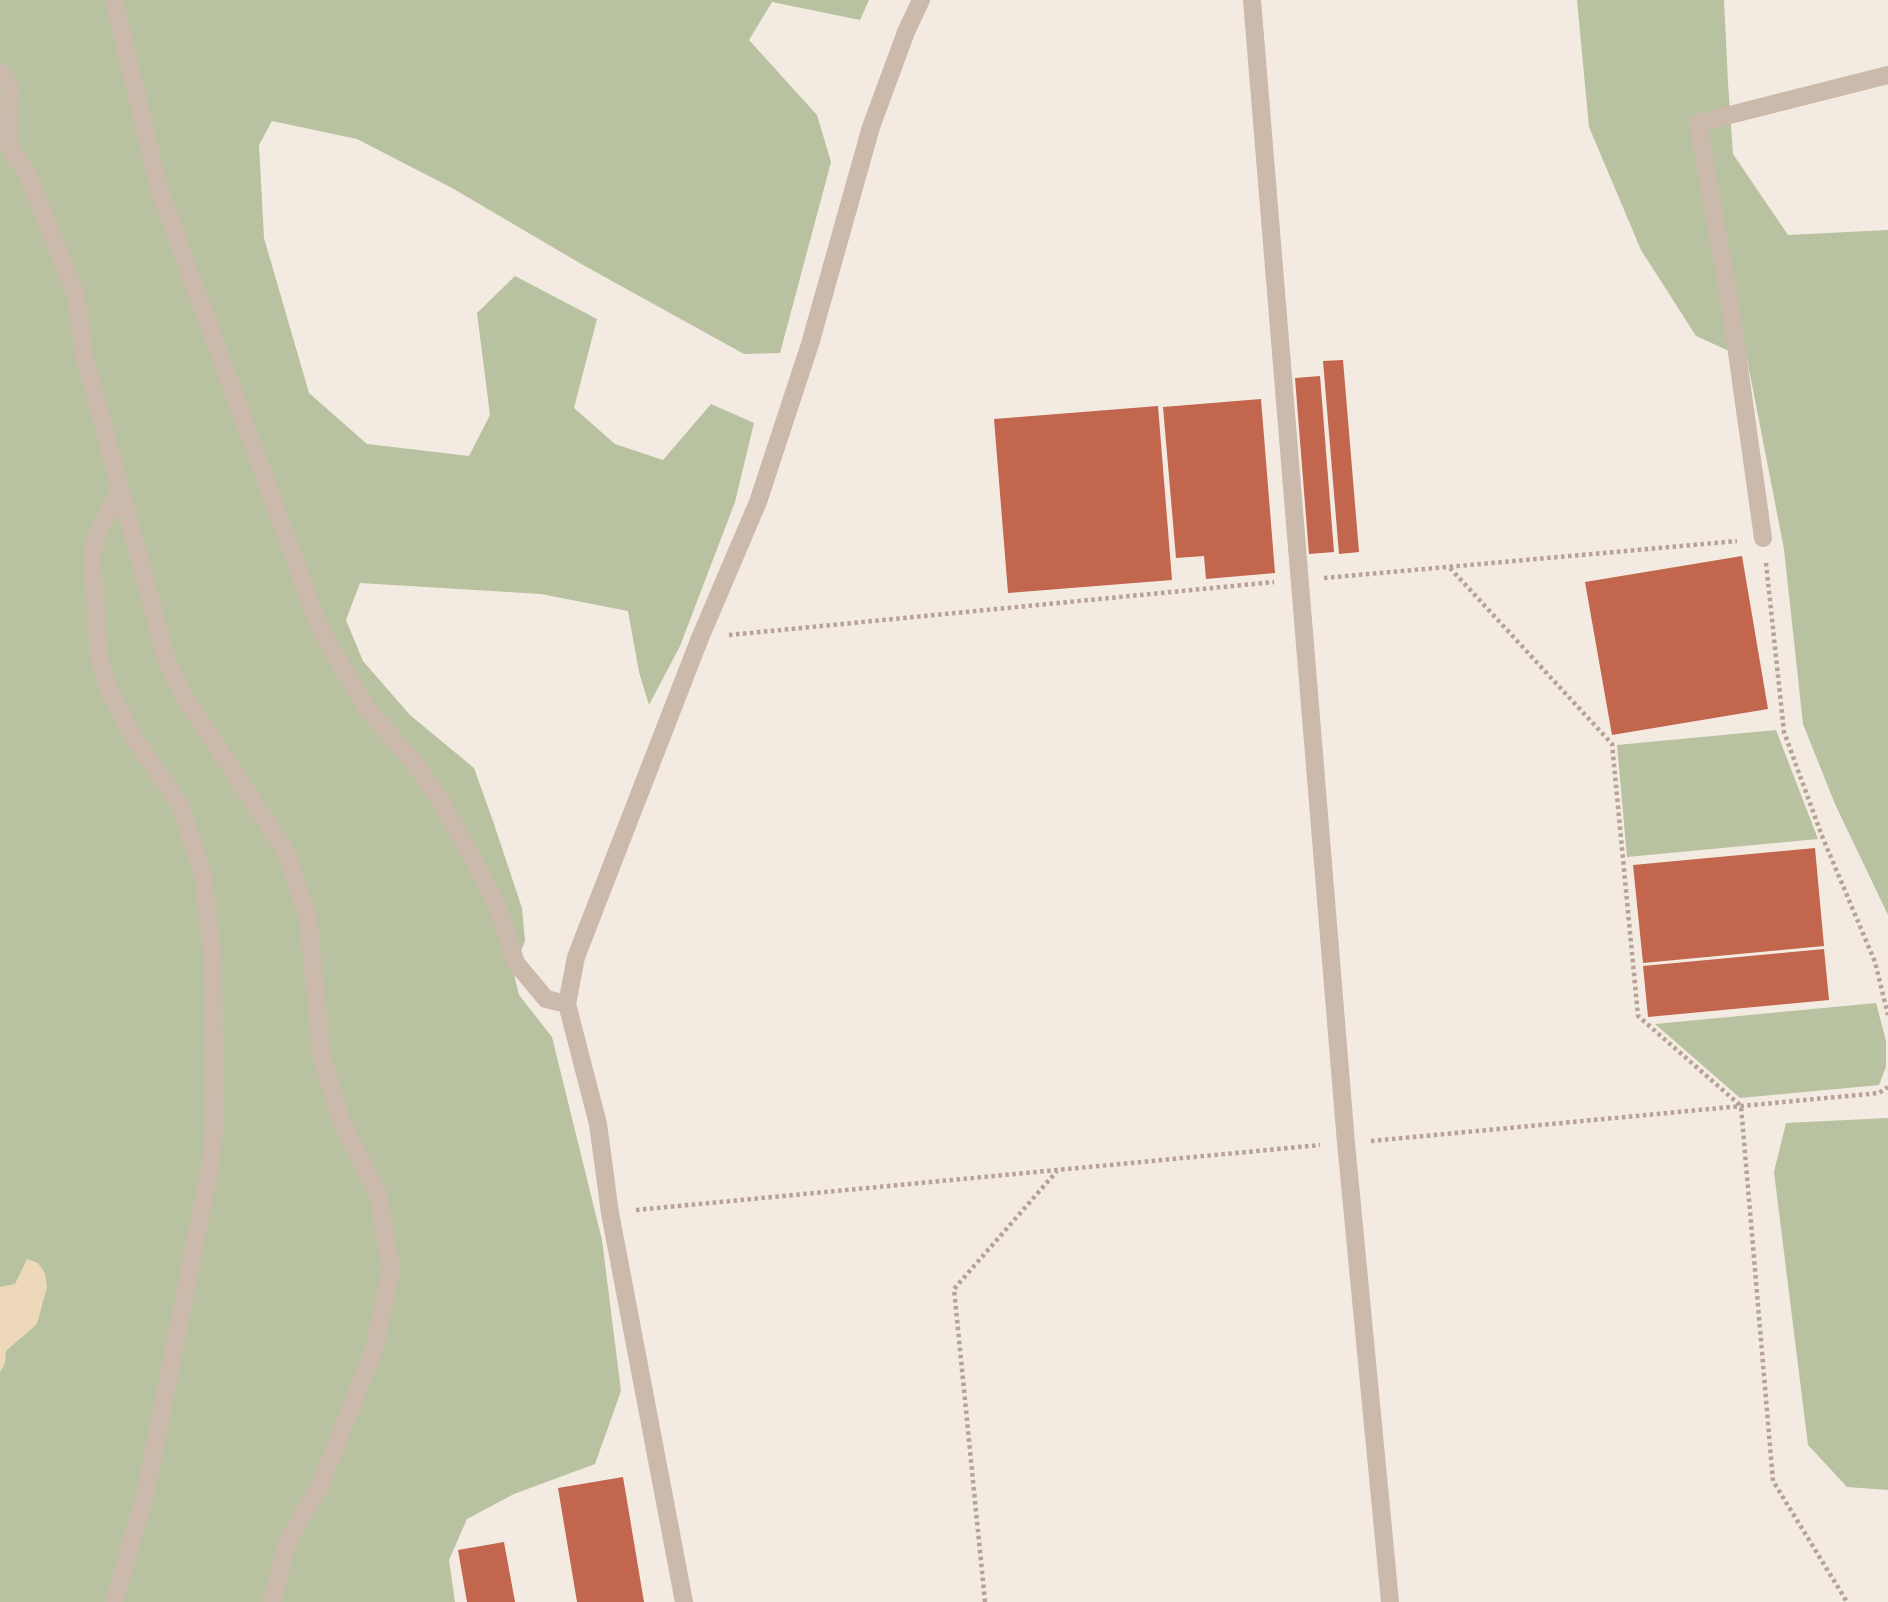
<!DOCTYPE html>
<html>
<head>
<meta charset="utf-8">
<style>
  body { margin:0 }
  canvas { display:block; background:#f3eae1 }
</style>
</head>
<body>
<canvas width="1888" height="1602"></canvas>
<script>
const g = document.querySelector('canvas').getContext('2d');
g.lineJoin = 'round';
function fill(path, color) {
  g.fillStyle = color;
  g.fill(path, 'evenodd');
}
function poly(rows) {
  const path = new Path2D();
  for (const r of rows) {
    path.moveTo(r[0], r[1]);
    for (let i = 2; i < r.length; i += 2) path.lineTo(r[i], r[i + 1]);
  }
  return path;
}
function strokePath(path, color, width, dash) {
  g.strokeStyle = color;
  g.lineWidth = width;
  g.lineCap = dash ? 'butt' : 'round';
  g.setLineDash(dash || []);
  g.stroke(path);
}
fill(poly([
  [0,0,869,0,860,20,772,2,749,40,817,115,831,162,780,353,744,354,583,265,452,188,357,139,272,121,259,145,264,238,309,393,367,444,469,456,490,415,477,313,515,276,597,319,574,408,615,444,663,460,711,404,754,423,735,502,680,646,649,705,639,672,628,611,541,594,360,583,346,620,363,661,410,715,474,768,493,821,522,908,525,941,513,970,519,995,552,1037,602,1240,621,1391,595,1464,514,1494,467,1519,449,1560,455,1602,0,1602],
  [1577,0,1724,0,1728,83,1733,154,1788,235,1888,230,1888,915,1835,804,1803,724,1784,549,1747,359,1696,336,1641,250,1589,127],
  [1776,730,1818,839,1627,857,1617,745],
  [1876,1003,1886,1041,1886,1067,1879,1085,1740,1098,1655,1024],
  [1888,1118,1888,1490,1847,1487,1808,1445,1774,1172,1786,1123]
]), '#b8c2a0');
fill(poly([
  [27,1259,38,1263,45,1273,47,1287,37,1324,6,1351,5,1363,0,1372,0,1287,15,1284]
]), '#edd9b9');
fill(poly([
  [1343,360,1359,552,1339,554,1323,361],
  [1320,376,1334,552,1309,554,1295,378],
  [1261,399,1275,573,1206,579,1204,556,1176,558,1163,407],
  [1158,406,1172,580,1008,593,994,419],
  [1742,556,1768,709,1612,735,1585,582],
  [1815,848,1824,946,1643,963,1633,865],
  [1824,949,1829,1000,1648,1017,1643,966],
  [623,1477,644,1602,577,1602,558,1488],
  [504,1542,515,1602,467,1602,458,1550]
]), '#c3664e');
strokePath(poly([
  [1766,563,1784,732,1822,836,1875,962,1888,1015],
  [1450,568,1612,744,1638,1016,1741,1106,1773,1481,1847,1602],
  [1324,578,1737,541],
  [729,635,1274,582],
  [1371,1141,1879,1093,1888,1087],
  [636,1210,1320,1145],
  [985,1602,954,1289,1057,1171]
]), '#b7a396', 4.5, [3.5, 3.5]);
strokePath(poly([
  [114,0,159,189,320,629,366,707,414,763,440,799,496,902,516,963,546,999,567,1004,598,1124,610,1213,684,1602],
  [1252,0,1346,1143,1390,1602],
  [0,71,10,87,8,145,28,176,76,295,84,355,167,661,185,698,286,852,308,918,322,1058,341,1120,378,1193,391,1270,374,1349,319,1488,288,1539,272,1602],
  [1763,538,1731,310,1698,123,1888,75],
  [567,1004,576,957,700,638,758,502,810,344,871,127,906,32,921,0],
  [114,1602,146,1491,211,1162,214,1127,213,960,203,875,181,806,136,741,107,686,99,656,92,559,95,539,120,490]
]), '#cbb9ac', 18);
</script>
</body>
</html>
